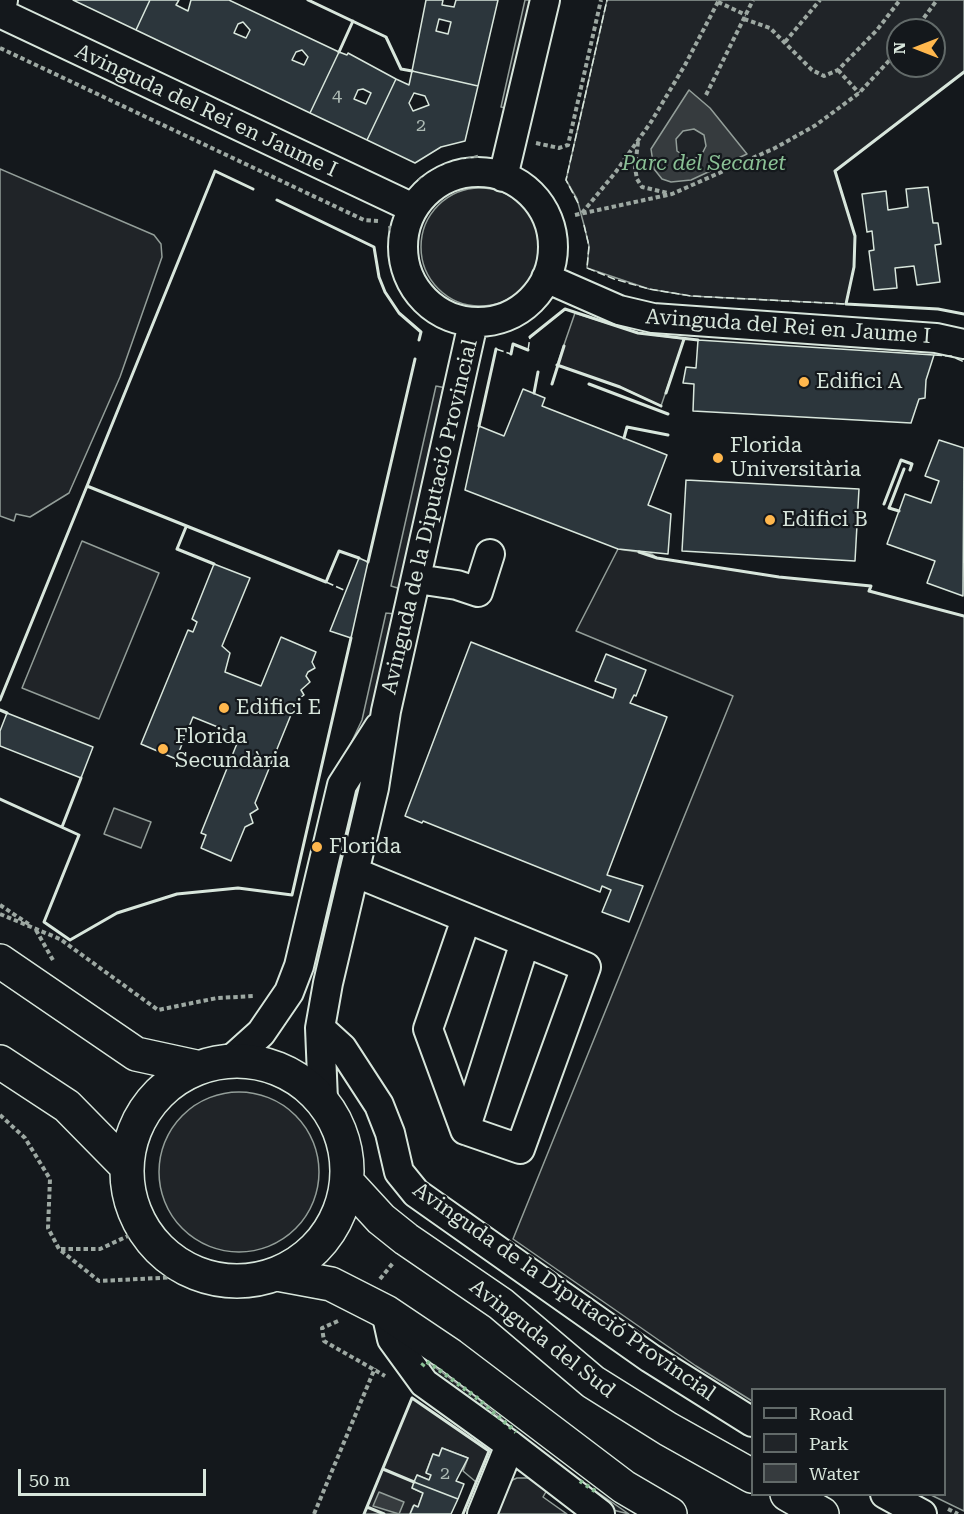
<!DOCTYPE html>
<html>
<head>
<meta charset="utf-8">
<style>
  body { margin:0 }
  #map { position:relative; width:964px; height:1514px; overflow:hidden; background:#14181c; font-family:"Roboto Serif",serif }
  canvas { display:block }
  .legend { position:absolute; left:751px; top:1388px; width:195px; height:108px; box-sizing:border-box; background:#14181c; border:2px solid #626a69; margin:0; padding:8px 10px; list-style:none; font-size:18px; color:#d8e6dc }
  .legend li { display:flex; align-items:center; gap:12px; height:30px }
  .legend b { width:30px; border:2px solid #626a69 }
  .north { position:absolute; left:886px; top:18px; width:60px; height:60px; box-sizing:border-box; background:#14181c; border:2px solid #626a69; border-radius:50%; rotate:270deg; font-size:16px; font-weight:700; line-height:24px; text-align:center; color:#d8e6dc }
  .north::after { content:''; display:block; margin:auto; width:21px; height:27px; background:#ffb74d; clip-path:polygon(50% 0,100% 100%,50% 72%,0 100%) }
  .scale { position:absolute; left:18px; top:1469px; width:188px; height:27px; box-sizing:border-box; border:3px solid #d8e6dc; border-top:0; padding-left:8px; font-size:18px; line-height:21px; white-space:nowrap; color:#d8e6dc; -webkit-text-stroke:4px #14181c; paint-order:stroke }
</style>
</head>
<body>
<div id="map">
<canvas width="964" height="1514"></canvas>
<ul class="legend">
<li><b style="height:8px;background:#14181c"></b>Road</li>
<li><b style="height:16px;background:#202428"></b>Park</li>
<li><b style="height:16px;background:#363b3e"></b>Water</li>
</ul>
<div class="north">N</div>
<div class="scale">50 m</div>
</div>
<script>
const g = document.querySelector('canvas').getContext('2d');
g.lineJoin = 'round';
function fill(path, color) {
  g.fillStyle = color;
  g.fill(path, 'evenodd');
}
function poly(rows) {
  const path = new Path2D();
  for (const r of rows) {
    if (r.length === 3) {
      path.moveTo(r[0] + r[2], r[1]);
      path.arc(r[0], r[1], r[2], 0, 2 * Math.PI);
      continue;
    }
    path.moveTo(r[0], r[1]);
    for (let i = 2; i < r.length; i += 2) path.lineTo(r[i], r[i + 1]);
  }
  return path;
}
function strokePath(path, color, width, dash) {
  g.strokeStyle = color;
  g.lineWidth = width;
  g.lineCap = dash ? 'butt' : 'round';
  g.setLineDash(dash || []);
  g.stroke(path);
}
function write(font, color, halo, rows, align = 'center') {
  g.font = font + ' "Roboto Serif",serif';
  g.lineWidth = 4.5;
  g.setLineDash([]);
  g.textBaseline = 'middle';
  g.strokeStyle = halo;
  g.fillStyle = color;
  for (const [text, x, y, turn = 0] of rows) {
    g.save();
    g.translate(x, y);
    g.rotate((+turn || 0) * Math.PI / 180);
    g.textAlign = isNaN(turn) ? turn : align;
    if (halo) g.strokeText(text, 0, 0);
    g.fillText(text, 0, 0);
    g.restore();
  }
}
const green = poly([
  [525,0,534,0,510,109,501,107,525,0],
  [607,0,964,0,964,72,835,171,855,236,854,267,846,304,691,296,649,289,587,268,589,246,584,225,577,199,566,180,607,0],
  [898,30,934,30,934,66,898,66,898,30],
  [0,169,154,235,161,244,162,257,120,377,69,493,30,517,16,514,14,521,0,516,0,169],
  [480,247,59],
  [575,313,638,333,684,339,661,406,620,387,557,365,575,313],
  [436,386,446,388,401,589,391,586,436,386],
  [82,541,159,573,99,719,22,688,82,541],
  [618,549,652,554,657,558,779,577,871,586,870,591,964,616,964,1511,931,1495,944,1494,944,1390,752,1390,752,1401,696,1366,513,1239,733,696,576,631,618,549],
  [386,613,395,614,369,727,344,758,362,720,386,613],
  [114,808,151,822,141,848,104,834,114,808],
  [239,1172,80],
  [425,1360,477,1398,548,1458,629,1514,609,1509,443,1386,425,1360],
  [412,1398,489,1451,476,1482,463,1471,468,1458,442,1448,439,1456,433,1454,426,1472,431,1475,429,1480,417,1475,412,1488,423,1493,418,1507,413,1506,410,1514,364,1514,412,1398],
  [517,1478,529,1478,547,1490,543,1497,567,1514,497,1514,510,1481,517,1478]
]);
fill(green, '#202428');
strokePath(green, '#939e99', 1.5);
const water = poly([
  [689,90,710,108,747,154,691,180,671,182,662,179,654,169,651,149,689,90],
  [694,129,704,135,706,146,701,156,690,160,677,151,676,139,683,131,694,129],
  [379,1492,404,1502,399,1514,373,1506,379,1492]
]);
fill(water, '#363b3e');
strokePath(water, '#939e99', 1.5);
const building = poly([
  [73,0,150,0,136,30,73,0],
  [150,0,179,0,176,5,188,11,191,0,229,0,339,52,310,113,136,30,150,0],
  [243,22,250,30,246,38,234,33,238,24,243,22],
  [302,50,308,57,304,65,292,60,296,52,302,50],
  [426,0,443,0,442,5,454,7,456,0,498,0,478,86,412,71,426,0],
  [439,19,451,22,448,34,436,31,439,19],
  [339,52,347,55,348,53,396,79,367,140,310,113,339,52],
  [363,89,371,93,366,104,354,99,358,90,363,89],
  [412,71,478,86,465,141,441,147,415,163,367,140,396,79,409,85,412,71],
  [414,93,425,96,429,105,413,111,409,103,414,93],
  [928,187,933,223,938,223,941,244,935,245,940,282,917,285,914,266,895,268,897,288,874,290,869,251,874,250,872,231,867,232,862,194,886,191,888,210,908,207,906,189,928,187],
  [698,340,934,355,926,380,925,398,919,399,911,423,693,411,694,384,683,383,686,367,696,368,698,340],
  [523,389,545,398,542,406,667,455,648,505,671,514,668,554,618,549,465,490,479,426,504,436,523,389],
  [939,440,964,448,963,596,927,583,935,561,887,544,905,494,931,503,939,481,925,476,939,440],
  [686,480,859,489,855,561,682,551,686,480],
  [359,558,368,562,351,638,330,631,359,558],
  [214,564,250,578,222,646,230,653,225,672,261,686,281,637,316,652,312,662,315,668,308,672,306,676,310,682,301,690,304,695,297,700,255,803,258,809,250,814,253,823,245,827,231,861,201,848,206,835,201,833,240,736,193,717,176,759,141,744,188,630,193,632,197,622,192,619,214,564],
  [471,642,613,698,616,689,595,681,606,654,646,670,636,696,634,695,630,703,667,717,607,875,643,886,629,922,602,912,611,890,602,886,600,892,423,821,422,823,405,816,471,642],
  [7,713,93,747,81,778,0,746,0,731,7,713],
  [442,1448,468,1458,456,1481,464,1484,458,1499,414,1482,417,1475,429,1480,431,1475,426,1473,433,1454,439,1456,442,1448],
  [414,1482,458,1499,451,1514,410,1514,414,1505,418,1507,423,1493,412,1488,414,1482]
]);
fill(building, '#2c363c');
strokePath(building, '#d8e6dc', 1.5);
const minor = poly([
  [3,0,0,13,413,208],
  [478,247,75],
  [503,177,545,0],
  [546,278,619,310,653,318,936,338,964,344],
  [417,579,457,585,478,592,490,554],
  [354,872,586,967,520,1149,465,1130,525,942],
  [320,1028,342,1048,379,1105,390,1133,399,1172,416,1193,650,1358,752,1422],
  [231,1060,261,1033,289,992,299,966,342,785,379,727],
  [323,1100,320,1028,328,983,374,788,386,711,473,323],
  [465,1130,428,1029,466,919],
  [386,1312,392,1339,424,1383,510,1445,600,1514],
  [885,1494,922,1514],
  [482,1514,510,1445]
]);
const major = poly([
  [0,961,136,1054,196,1067],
  [237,1171,110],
  [0,1062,67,1106,126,1166],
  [347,1182,381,1219,406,1239,501,1304,593,1382,668,1429,752,1476],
  [277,1274,331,1284,386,1312,450,1355,624,1487,670,1514],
  [787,1494,822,1514]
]);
strokePath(minor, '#d8e6dc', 32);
strokePath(major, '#d8e6dc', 36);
strokePath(poly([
  [718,2,746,15],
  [744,19,770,28,812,70,824,76,838,70,877,30,900,0],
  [915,30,937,0],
  [785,42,820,0],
  [0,48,364,220,378,221],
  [838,70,859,93],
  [706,95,753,0],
  [638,142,635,168,637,179,642,187,668,193],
  [536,143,559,148,568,145,601,0],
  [419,181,444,166,481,156],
  [582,213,615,173,651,122,685,65,719,0],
  [575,215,672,194,775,148,816,125,859,93,898,51],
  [390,226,396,258,412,301,445,328],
  [0,905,30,925],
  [0,914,60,939,158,1010,217,998,255,996],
  [36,930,54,962],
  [0,1115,25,1138,50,1179,48,1228,59,1249,99,1281,200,1276],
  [61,1249,100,1249,143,1229],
  [380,1279,393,1263],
  [338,1321,322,1328,324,1341,385,1376],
  [948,1509,958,1514],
  [314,1514,375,1368]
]), '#9da8a2', 4, [4.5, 3]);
strokePath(minor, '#14181c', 28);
strokePath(major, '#14181c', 33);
strokePath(poly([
  [422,1366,426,1361,442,1372,477,1398,516,1432],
  [580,1481,598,1493]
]), '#8ac095', 4.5, [3, 4.5]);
strokePath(poly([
  [578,203,566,180,607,0],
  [584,225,589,246,587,268,614,279,649,289,691,296,846,304],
  [496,349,511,354],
  [528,350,530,337],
  [934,355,951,356,964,362],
  [326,582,346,591]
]), '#d8e6dc', 1.5, [8, 3]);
strokePath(poly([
  [308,0,386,37,401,69,412,71],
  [339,52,353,21],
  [964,72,835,171,855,236,854,267,846,304,938,309,964,314],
  [253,189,215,171,87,486,326,582,339,551,359,558],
  [277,200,374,247,379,277,385,292,399,313,421,332,419,340],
  [530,337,565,309,638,333,698,340],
  [511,354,513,344,528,350],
  [557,365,620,387,661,406],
  [552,384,564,346],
  [589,384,668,414],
  [534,393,538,372],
  [666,393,684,339],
  [479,426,496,349],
  [624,438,627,427,668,435],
  [884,504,901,460,912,464,910,470],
  [899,511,889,508,904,469],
  [186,527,177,549,214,564],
  [639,552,657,558,779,577,871,586,869,591,964,616],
  [368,562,415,359],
  [0,700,87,486],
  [0,710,7,713],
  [0,799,79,835,44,922,70,940,117,913,177,894,238,888,292,895,351,638],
  [62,827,81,778],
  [383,1469,414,1482],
  [367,1507,384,1514],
  [364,1514,412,1398,489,1451,463,1514]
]), '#d8e6dc', 3);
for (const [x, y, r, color] of [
  [804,382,6,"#ffb74d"],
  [718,458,6,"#ffb74d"],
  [770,520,6,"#ffb74d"],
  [224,708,6,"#ffb74d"],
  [163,749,6,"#ffb74d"],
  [317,847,6,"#ffb74d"]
]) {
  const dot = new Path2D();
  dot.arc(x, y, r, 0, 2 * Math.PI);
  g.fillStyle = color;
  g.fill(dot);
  strokePath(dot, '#14181c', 2);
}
write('18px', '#adbab4', null, [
  ["4",337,96],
  ["2",421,126],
  ["2",445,1474]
]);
write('21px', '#d8e6dc', '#14181c', [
  ["Avinguda del Rei en Jaume I",206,111,25],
  ["Avinguda del Rei en Jaume I",788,327,4],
  ["Avinguda de la Diputació Provincial",430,517,-77],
  ["Avinguda de la Diputació Provincial",564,1292,35],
  ["Avinguda del Sud",542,1339,38]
]);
write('italic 21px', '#8ac095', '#14181c', [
  ["Parc del Secanet",704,164]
]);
write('21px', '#d8e6dc', '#14181c', [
  ["Edifici A",816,382],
  ["Florida",730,446],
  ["Universitària",730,470],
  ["Edifici B",782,520],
  ["Edifici E",236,708],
  ["Florida",175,737],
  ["Secundària",175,761],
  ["Florida",329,847]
], 'left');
</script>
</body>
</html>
